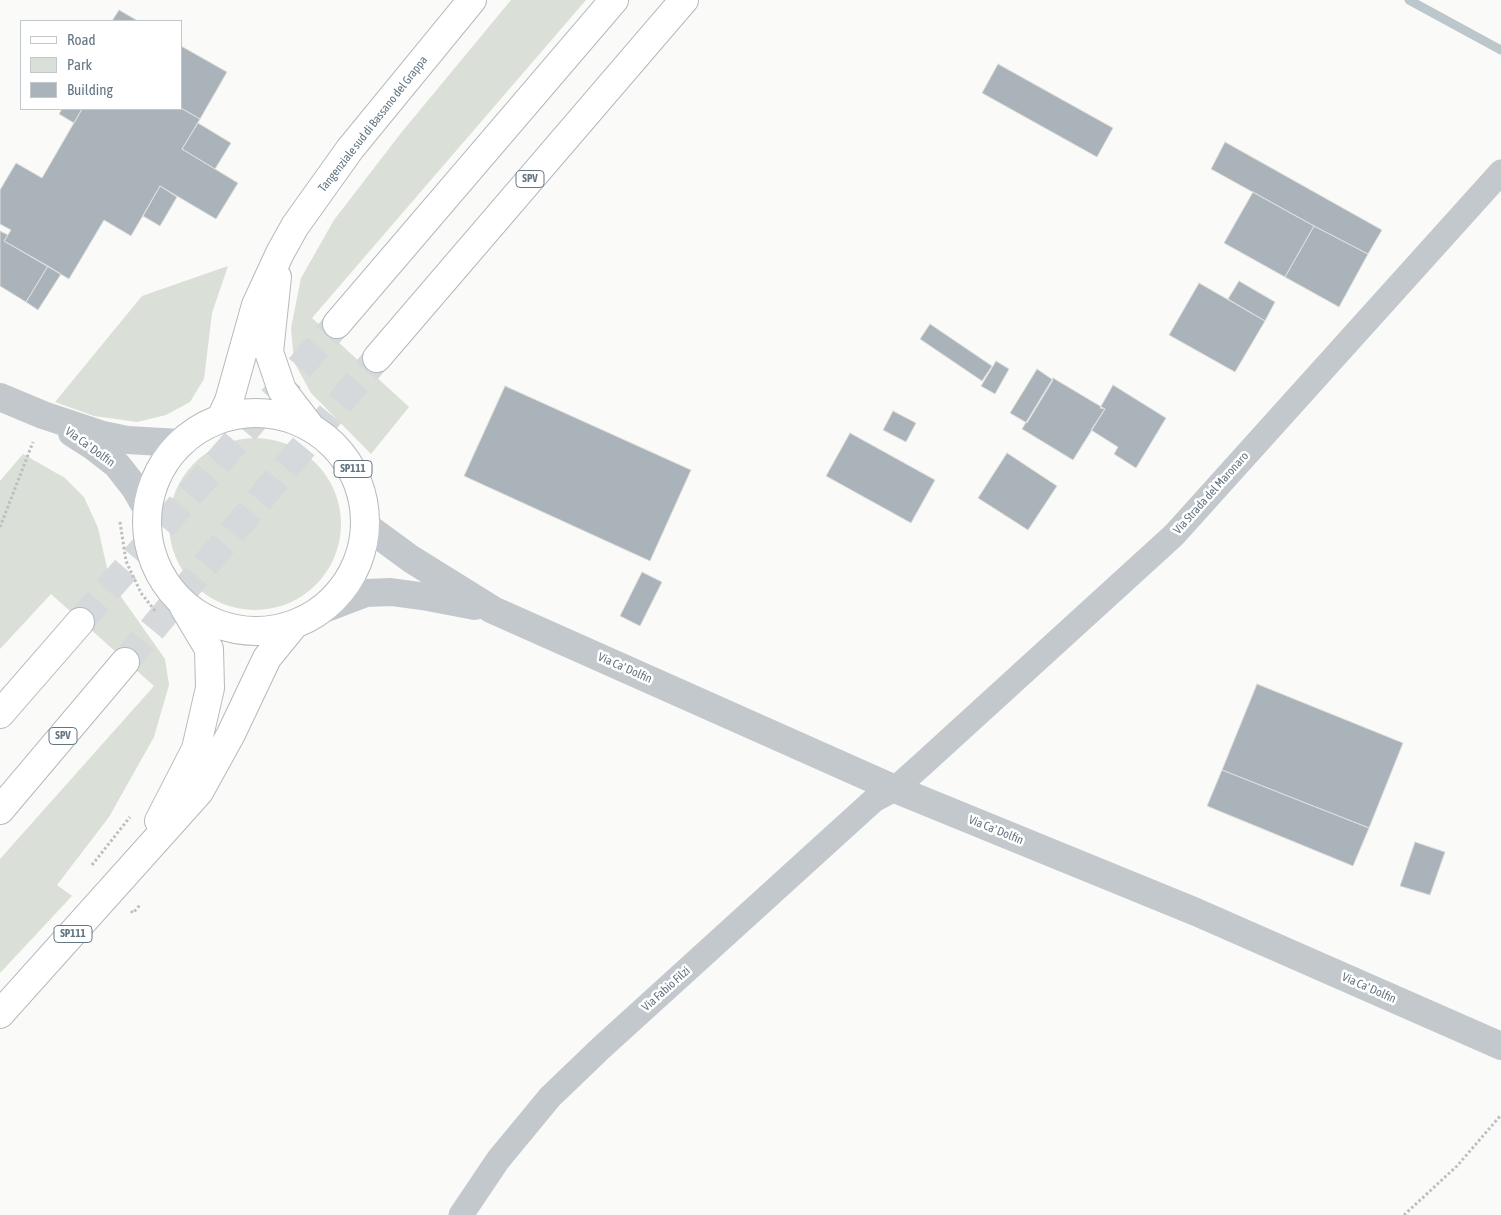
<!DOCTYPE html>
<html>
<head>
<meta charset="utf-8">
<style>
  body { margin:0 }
  #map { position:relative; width:1501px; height:1215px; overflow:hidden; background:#fafaf8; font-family:"Asap Condensed",sans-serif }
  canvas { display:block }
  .legend { position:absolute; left:20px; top:20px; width:162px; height:90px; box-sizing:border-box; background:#fff; border:1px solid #c1c8cd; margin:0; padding:6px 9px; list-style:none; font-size:15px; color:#657683 }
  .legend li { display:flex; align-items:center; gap:10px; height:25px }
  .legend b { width:25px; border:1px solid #c1c8cd }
</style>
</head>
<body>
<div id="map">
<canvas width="1501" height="1215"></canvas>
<ul class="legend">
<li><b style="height:6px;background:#fff"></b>Road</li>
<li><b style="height:14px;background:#dadfd7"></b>Park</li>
<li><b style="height:14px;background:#aab3b9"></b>Building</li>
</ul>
</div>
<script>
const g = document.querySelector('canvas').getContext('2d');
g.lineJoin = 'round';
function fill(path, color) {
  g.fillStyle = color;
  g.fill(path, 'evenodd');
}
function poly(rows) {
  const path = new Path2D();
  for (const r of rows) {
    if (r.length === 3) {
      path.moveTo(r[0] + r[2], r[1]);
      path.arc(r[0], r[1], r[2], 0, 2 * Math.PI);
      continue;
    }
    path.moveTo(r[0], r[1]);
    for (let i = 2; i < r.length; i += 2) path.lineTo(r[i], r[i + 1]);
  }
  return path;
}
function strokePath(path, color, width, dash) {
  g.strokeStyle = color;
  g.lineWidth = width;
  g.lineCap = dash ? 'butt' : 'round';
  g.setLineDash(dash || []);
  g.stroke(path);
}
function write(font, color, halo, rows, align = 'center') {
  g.font = font + ' "Asap Condensed",sans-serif';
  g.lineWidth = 5;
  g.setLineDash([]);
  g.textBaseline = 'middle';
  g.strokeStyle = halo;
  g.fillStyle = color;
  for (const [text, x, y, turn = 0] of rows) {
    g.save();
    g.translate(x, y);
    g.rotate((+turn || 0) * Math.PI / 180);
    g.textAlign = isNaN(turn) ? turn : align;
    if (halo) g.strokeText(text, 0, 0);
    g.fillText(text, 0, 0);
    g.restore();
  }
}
fill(poly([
  [511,0,586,0,312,318,409,407,371,454,311,393,294,362,291,328,301,278,334,220,401,133],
  [228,266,212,313,204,379,190,402,166,415,137,422,94,416,55,402,142,296],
  [255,524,86],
  [23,454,65,478,84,497,98,528,110,581,165,659,169,685,154,737,109,817,57,885,72,896,0,973,0,859,154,686,51,594,0,649,0,481]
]), '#dadfd7');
strokePath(poly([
  [1409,0,1501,50]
]), '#bbc7cb', 9);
const building = poly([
  [119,10,138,21,112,21,119,10],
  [181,46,227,72,200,119,181,108,181,46],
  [998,64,1113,128,1097,157,982,93,998,64],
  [181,108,200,119,182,149,238,183,216,219,160,186,131,236,104,220,69,279,4,241,11,230,0,224,0,190,16,163,42,178,82,109,181,108],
  [62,109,82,109,74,123,59,114,62,109],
  [198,123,231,143,215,169,182,149,198,123],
  [1225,142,1382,230,1368,254,1314,226,1211,169,1225,142],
  [160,186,177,197,160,226,143,216,160,186],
  [1253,192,1314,226,1285,277,1224,243,1253,192],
  [1314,226,1368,254,1339,307,1285,277,1314,226],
  [0,231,8,235,4,241,48,266,26,302,0,286,0,231],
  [48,266,61,274,38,310,26,302,48,266],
  [1239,281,1275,302,1265,321,1228,299,1239,281],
  [1199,283,1265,321,1235,372,1169,335,1199,283],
  [930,324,992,366,982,381,920,339,930,324],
  [996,361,1009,369,995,394,981,386,996,361],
  [1037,369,1053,380,1027,423,1010,413,1037,369],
  [1053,378,1105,409,1073,460,1022,429,1053,378],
  [1113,385,1166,418,1136,468,1114,454,1118,447,1091,430,1105,409,1100,408,1113,385],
  [505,386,691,470,650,561,464,476,505,386],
  [893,411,916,423,906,442,883,430,893,411],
  [850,433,935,480,911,523,826,476,850,433],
  [1007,453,1057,486,1028,530,978,498,1007,453],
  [642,572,662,582,640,626,620,616,642,572],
  [1257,684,1403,743,1369,828,1222,770,1257,684],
  [1222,770,1369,828,1353,866,1207,806,1222,770],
  [1415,842,1445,852,1430,895,1400,886,1415,842]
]);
fill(building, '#aab3b9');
strokePath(building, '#dcdcda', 1);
strokePath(poly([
  [80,622,337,324],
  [125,662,377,358]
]), '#d5d9db', 28, [28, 14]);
const primary = poly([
  [277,277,269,352,282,390,309,425],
  [256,522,109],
  [221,418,229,401,256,305,280,253,295,226,350,149,472,0],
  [159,821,196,749,210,688,209,649,184,607],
  [0,1014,199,792,231,734,267,658,294,625]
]);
const motorway = poly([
  [337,324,614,0],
  [377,358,684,0],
  [0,714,80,622],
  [0,810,125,662]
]);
strokePath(primary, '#b5babe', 30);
strokePath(motorway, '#b4b9bd', 30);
strokePath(poly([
  [120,522,126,561,141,593,156,612],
  [0,527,33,442],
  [92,865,130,817],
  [131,911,133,913,140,905],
  [1404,1215,1457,1166,1501,1115]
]), '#bbbfc2', 3, [2.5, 2.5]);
strokePath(poly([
  [461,1215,498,1160,550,1097,601,1048,874,800,895,789,925,762,1174,535,1501,172]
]), '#c3c8cc', 25);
strokePath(poly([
  [0,397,43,415,103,435,127,440,180,443],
  [72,433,94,447,117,465,135,488,147,509],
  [366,526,411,559,493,610,895,789,1196,912,1501,1046],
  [324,609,366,593,391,592,428,597,475,606]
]), '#c3c8cc', 28);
strokePath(primary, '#fff', 28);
strokePath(motorway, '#fff', 28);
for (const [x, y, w] of [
  [530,179,28],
  [353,469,38],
  [63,736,28],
  [73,934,38]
]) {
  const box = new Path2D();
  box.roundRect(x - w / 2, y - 8.5, w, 17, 4);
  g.fillStyle = '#fff';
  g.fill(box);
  strokePath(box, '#657683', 1);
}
write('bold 11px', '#657683', null, [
  ["SPV",530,179],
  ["SP111",353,469],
  ["SPV",63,736],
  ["SP111",73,934]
]);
write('12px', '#657683', '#fff', [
  ["Tangenziale sud di Bassano del Grappa",373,124,-52],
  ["Via Ca' Dolfin",90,447,36],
  ["Via Strada del Maronaro",1211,493,-48],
  ["Via Ca' Dolfin",625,668,24],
  ["Via Ca' Dolfin",996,830,22],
  ["Via Ca' Dolfin",1369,988,24],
  ["Via Fabio Filzi",666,989,-42]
]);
</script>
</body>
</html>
